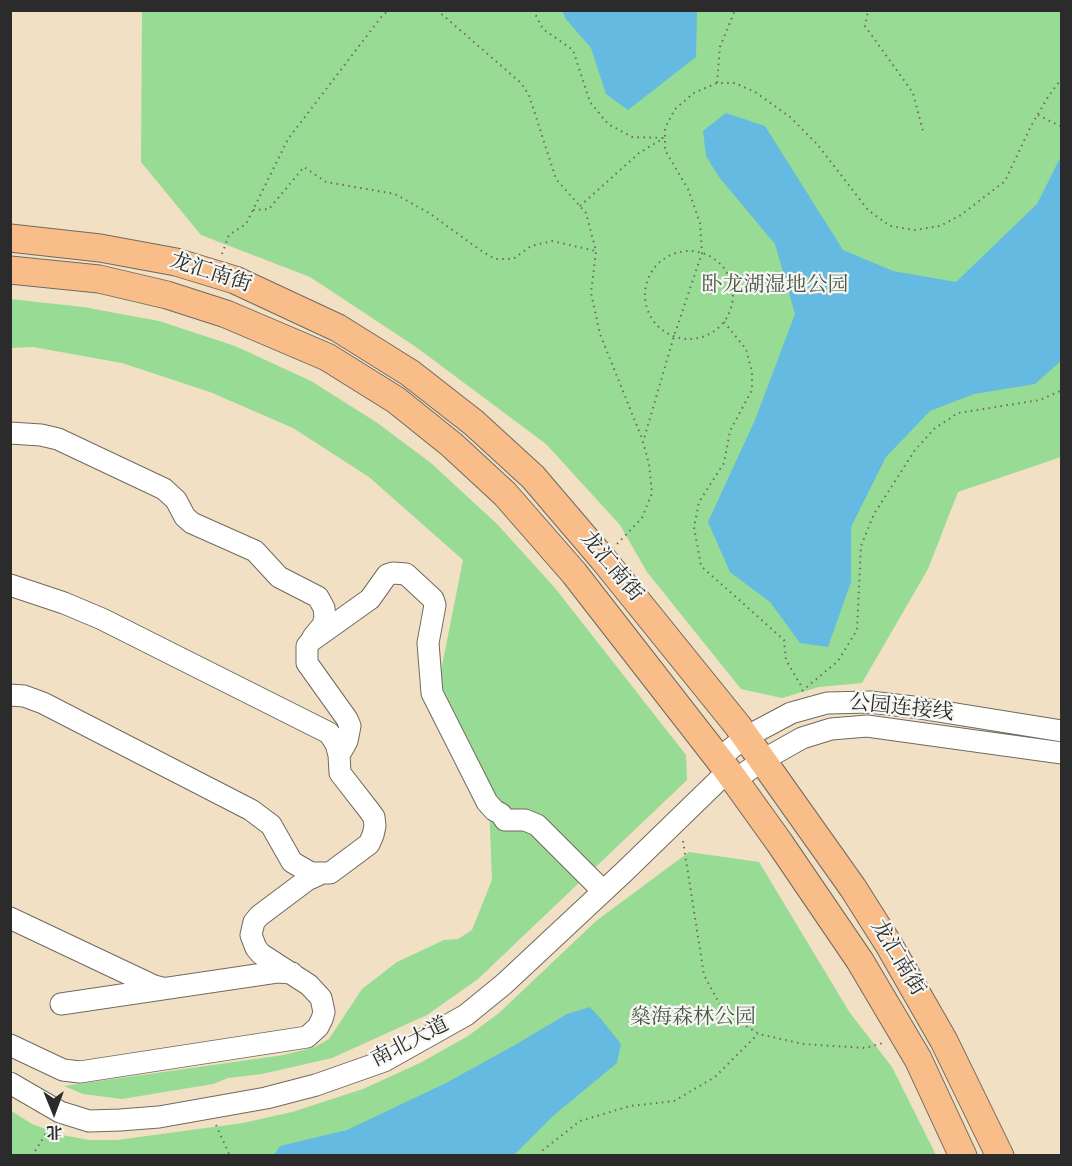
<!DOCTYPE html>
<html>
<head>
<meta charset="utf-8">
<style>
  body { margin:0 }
  #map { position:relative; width:1072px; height:1166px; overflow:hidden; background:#f1e0c3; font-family:"Sorts Mill Goudy","Noto Serif SC",serif }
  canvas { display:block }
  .frame { position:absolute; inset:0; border:12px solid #2b2b2b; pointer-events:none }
  .north { position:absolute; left:24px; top:1082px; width:60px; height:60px; -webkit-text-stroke:4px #f6f6f2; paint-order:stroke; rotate:179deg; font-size:16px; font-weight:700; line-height:24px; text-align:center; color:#2b2b2b }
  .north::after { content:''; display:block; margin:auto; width:21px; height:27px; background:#2b2b2b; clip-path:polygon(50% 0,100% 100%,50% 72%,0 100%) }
</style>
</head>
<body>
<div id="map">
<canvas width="1072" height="1166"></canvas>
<div class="frame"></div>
<div class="north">北</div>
</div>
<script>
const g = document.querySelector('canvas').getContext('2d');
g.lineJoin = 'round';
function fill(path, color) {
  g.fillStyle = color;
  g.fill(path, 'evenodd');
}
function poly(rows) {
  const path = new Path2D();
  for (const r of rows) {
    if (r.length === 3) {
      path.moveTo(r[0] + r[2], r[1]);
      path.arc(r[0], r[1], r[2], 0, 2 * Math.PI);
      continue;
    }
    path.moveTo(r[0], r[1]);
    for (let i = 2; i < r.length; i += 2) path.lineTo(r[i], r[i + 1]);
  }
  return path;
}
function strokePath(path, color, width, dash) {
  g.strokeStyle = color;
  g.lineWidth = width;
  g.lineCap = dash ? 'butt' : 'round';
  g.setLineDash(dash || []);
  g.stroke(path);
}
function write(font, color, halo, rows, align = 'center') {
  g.font = font + ' "Sorts Mill Goudy","Noto Serif SC",serif';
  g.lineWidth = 4.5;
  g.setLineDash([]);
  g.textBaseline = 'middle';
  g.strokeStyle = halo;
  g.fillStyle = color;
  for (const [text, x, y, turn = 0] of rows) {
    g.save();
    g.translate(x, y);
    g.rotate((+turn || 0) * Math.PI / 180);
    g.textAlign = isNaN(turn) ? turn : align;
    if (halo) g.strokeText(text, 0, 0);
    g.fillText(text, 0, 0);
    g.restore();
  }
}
fill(poly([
  [142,11,1061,11,1061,457,958,492,928,569,862,683,819,687,782,698,741,689,647,572,620,525,546,444,416,347,310,277,201,235,141,162],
  [10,299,83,307,159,321,235,346,311,381,376,422,431,463,497,524,555,588,686,755,687,780,478,979,427,1015,332,1058,262,1074,228,1078,213,1084,122,1099,83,1094,64,1086,284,1055,315,1047,329,1039,362,989,397,962,444,940,458,939,472,930,492,880,488,779,439,681,463,560,369,477,293,428,210,392,122,363,33,347,11,348],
  [689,852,759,862,850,1013,892,1067,936,1155,11,1156,10,1110,32,1124,62,1135,89,1140,117,1140,243,1123,292,1112,363,1089,420,1063,468,1036,499,1013,596,921]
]), '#97db94');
fill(poly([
  [562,11,697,11,696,57,628,110,606,94,591,48,566,19],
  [726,113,765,126,843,250,893,271,956,282,1037,204,1061,156,1061,361,1035,384,974,394,930,411,886,457,851,527,851,582,828,647,800,643,770,602,730,572,708,522,755,420,795,314,775,244,719,177,706,156,703,131],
  [590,1007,601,1019,621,1044,617,1063,553,1116,514,1155,274,1155,280,1146,347,1130,446,1083,515,1045,567,1014]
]), '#64bae1');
const minor = poly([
  [10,433,41,435,58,439,164,489,176,500,185,517,192,523,255,551,279,577,318,597,324,608,325,617,323,625,313,637],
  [10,585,64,603,102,619,329,733,336,744,339,755],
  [10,695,24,696,43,703,251,810,271,825,292,862,311,873,330,873,369,844,373,835,375,826,374,817,368,809,340,773,339,755,347,741,350,726,347,719,307,663,307,646,311,641,370,599,387,575,393,573,406,574,433,599,435,605,428,643,432,693,487,802,494,810,501,814,505,820,525,820,537,825,603,891],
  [719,758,746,737,791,713,827,703,870,702,913,707,1062,731],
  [735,780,763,760,802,738,831,729,867,726,1062,753],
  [10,918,154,986,162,988],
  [61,1004,277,972,292,973],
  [10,1045,63,1070,80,1072,307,1037,318,1027,322,1019,324,1012,321,998,309,985,261,954,256,948,251,935,254,922,259,916,307,880,318,875],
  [10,1083,60,1112,89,1121,120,1120,159,1117,266,1098,316,1085,384,1061,466,1015,504,984,625,871,728,771]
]);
const major = poly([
  [10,238,100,248,176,262,235,280,338,328,410,373,474,423,533,477,603,559,738,726,853,888,889,945,944,1041,1000,1156],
  [10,270,99,279,167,295,226,314,327,357,396,400,452,445,505,494,574,573,728,771,779,842,860,961,918,1059,963,1156]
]);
strokePath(minor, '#706a60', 23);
strokePath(major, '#706a60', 29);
strokePath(poly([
  [437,10,521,83,529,95,556,179,586,213,596,251,591,293,600,334,643,441],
  [533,10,543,29,573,50,590,102,608,124,632,137,665,138],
  [871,10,868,11,865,26,913,93,923,131],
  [717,83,720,47,735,10],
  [1038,115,1062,127],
  [580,206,639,153,664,138],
  [253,210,269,209,304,167,326,182,395,194,429,213,483,252,496,259,513,259,531,246,552,241,596,251],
  [689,295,44],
  [222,254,229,235,246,224,288,139,382,16,389,10],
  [724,322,746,349,752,372,752,390,730,431,724,463,699,502,694,527,701,566,784,640,786,660,803,689],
  [617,544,642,518,652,493,649,464,643,442,674,336,702,253,700,223,688,189,665,150,665,128,675,109,694,93,717,83,735,83,755,92,790,117,817,144,868,210,890,226,915,230,940,226,961,215,1005,181,1031,126,1048,97,1062,78],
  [802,691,838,661,857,630,861,546,874,514,915,450,934,429,958,413,1040,400,1062,390],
  [683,841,704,975,724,1012,759,1034,803,1044,865,1048,883,1043],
  [216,1125,230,1156],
  [32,1156,50,1127],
  [540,1156,543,1150,580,1121,630,1106,674,1101,715,1077,758,1034]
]), '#706a60', 2, [1.5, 4.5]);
strokePath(minor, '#fff', 21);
strokePath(major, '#f8bd88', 27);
write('21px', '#2b2b2b', '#f6f6f2', [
  ["龙汇南街",210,275,18],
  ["龙汇南街",610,568,50],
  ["公园连接线",901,710,6],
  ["龙汇南街",896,959,59],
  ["南北大道",411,1044,-27]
]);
write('21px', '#465745', '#f6f6f2', [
  ["卧龙湖湿地公园",775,287],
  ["燊海森林公园",693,1019]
]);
</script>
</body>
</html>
